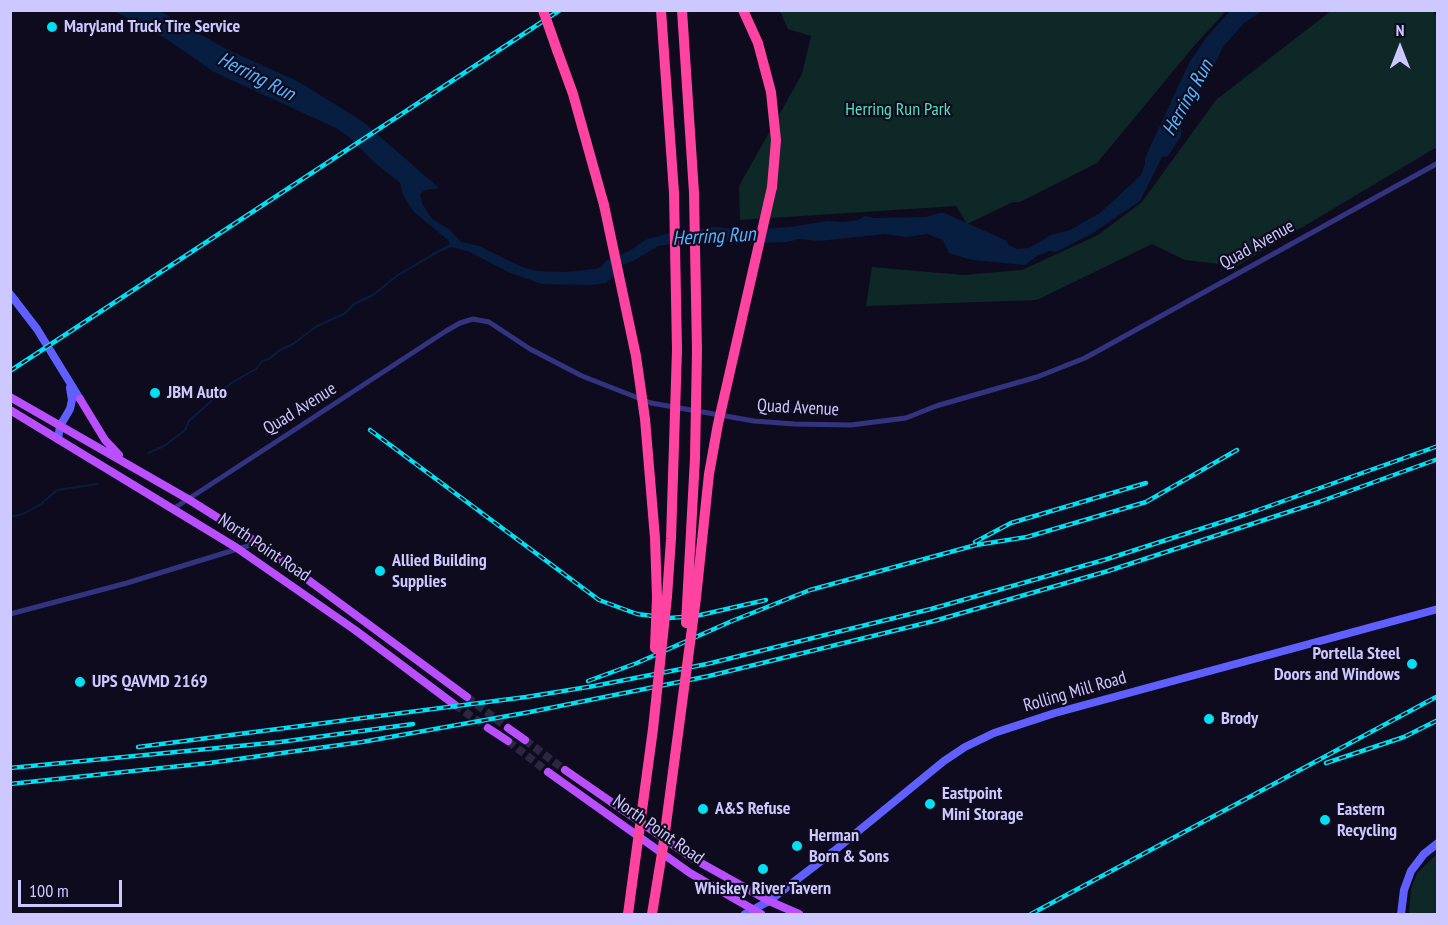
<!DOCTYPE html>
<html>
<head>
<meta charset="utf-8">
<style>
  body { margin:0 }
  #map { position:relative; width:1448px; height:925px; overflow:hidden; background:#0e0b1e; font-family:"PT Sans Narrow",sans-serif }
  canvas { display:block }
  .frame { position:absolute; inset:0; border:12px solid #cdc8ff; pointer-events:none }
  .north { position:absolute; left:1370px; top:18px; width:60px; height:60px; -webkit-text-stroke:4px #0e0b1e; paint-order:stroke; rotate:0deg; font-size:16px; font-weight:700; line-height:24px; text-align:center; color:#cdc8ff }
  .north::after { content:''; display:block; margin:auto; width:21px; height:27px; background:#cdc8ff; clip-path:polygon(50% 0,100% 100%,50% 72%,0 100%) }
  .scale { position:absolute; left:18px; top:880px; width:104px; height:27px; box-sizing:border-box; border:3px solid #cdc8ff; border-top:0; padding-left:8px; font-size:18px; line-height:21px; white-space:nowrap; color:#cdc8ff; -webkit-text-stroke:4px #0e0b1e; paint-order:stroke }
</style>
</head>
<body>
<div id="map">
<canvas width="1448" height="925"></canvas>
<div class="frame"></div>
<div class="north">N</div>
<div class="scale">100 m</div>
</div>
<script>
const g = document.querySelector('canvas').getContext('2d');
g.lineJoin = 'round';
function fill(path, color) {
  g.fillStyle = color;
  g.fill(path, 'evenodd');
}
function poly(rows) {
  const path = new Path2D();
  for (const r of rows) {
    path.moveTo(r[0], r[1]);
    for (let i = 2; i < r.length; i += 2) path.lineTo(r[i], r[i + 1]);
  }
  return path;
}
function strokePath(path, color, width, dash) {
  g.strokeStyle = color;
  g.lineWidth = width;
  g.lineCap = dash ? 'butt' : 'round';
  g.setLineDash(dash || []);
  g.stroke(path);
}
function write(font, color, halo, rows, align = 'center') {
  g.font = font + ' "PT Sans Narrow",sans-serif';
  g.lineWidth = 4.5;
  g.setLineDash([]);
  g.textBaseline = 'middle';
  g.strokeStyle = halo;
  g.fillStyle = color;
  for (const [text, x, y, turn = 0] of rows) {
    g.save();
    g.translate(x, y);
    g.rotate((+turn || 0) * Math.PI / 180);
    g.textAlign = isNaN(turn) ? turn : align;
    if (halo) g.strokeText(text, 0, 0);
    g.fillText(text, 0, 0);
    g.restore();
  }
}
fill(poly([
  [1332,10,1433,11,1438,19,1437,147,1237,266,1185,260,1152,244,1037,300,866,306,872,267,963,275,1022,270,1098,235,1142,202,1216,100],
  [780,11,1226,11,1194,46,1097,163,1020,202,1013,202,967,224,956,206,740,220,739,186,802,74,811,36,788,29],
  [1437,854,1437,914,1409,914,1411,889,1417,873]
]), '#0e2827');
fill(poly([
  [114,11,160,11,226,49,299,82,362,121,439,188,425,190,420,194,422,203,432,219,449,229,461,242,479,246,522,267,537,271,564,272,595,269,601,267,607,260,614,259,634,248,645,240,670,233,715,227,743,230,790,227,828,221,843,222,858,220,865,216,874,218,926,217,939,213,944,213,1007,241,1008,245,1017,249,1029,248,1051,235,1070,230,1100,213,1141,175,1145,164,1145,158,1190,61,1206,38,1230,11,1262,11,1244,23,1223,47,1205,84,1187,104,1181,119,1181,136,1168,156,1162,157,1140,201,1093,233,1056,252,1050,251,1037,256,1025,265,972,260,949,253,943,240,927,234,907,237,885,234,819,241,799,239,787,242,756,243,731,242,715,237,658,246,635,260,618,267,613,277,606,283,591,285,542,284,508,272,470,252,452,247,435,254,431,254,450,244,448,240,414,212,404,197,400,183,375,163,350,138,338,129,214,72,165,38]
]), '#081e40');
strokePath(poly([
  [148,453,164,446,185,430,189,421,231,383,256,369,262,361,269,359,280,350,293,344,317,326,344,314,354,304,373,295,398,275,436,253],
  [10,517,23,514,41,504,57,490,98,484]
]), '#081e40', 2);
strokePath(poly([
  [467,697,508,728],
  [455,705,488,728],
  [525,740,565,770],
  [508,741,548,772]
]), '#2b2740', 8, [8, 4]);
strokePath(poly([
  [173,509,446,331,460,323,473,319,489,322,530,349,582,376,651,403,754,421,794,424,851,425,906,418,936,406,1037,377,1085,358,1438,163],
  [10,614,127,583,257,543]
]), '#343380', 5);
strokePath(poly([
  [10,294,37,329,80,399],
  [58,439,60,426,70,409,72,400,70,388],
  [745,914,769,901,834,851,944,761,965,747,994,733,1055,713,1438,609],
  [1401,914,1404,890,1411,871,1424,854,1438,843]
]), '#605fff', 8);
strokePath(poly([
  [10,397,188,499,258,543,467,697],
  [80,399,105,440,119,455],
  [10,410,237,548,355,630,455,705],
  [488,728,508,741],
  [508,728,525,740],
  [565,770,692,858,769,901,799,914],
  [548,772,690,873,761,914]
]), '#b94fff', 8);
strokePath(poly([
  [661,10,674,193],
  [682,10,694,193],
  [743,10,758,43,771,92,776,140,772,187],
  [557,50,573,94,604,205]
]), '#ff43a1', 10);
const rail = poly([
  [10,371,560,10],
  [370,430,599,600,637,614,669,618,696,616,766,600],
  [975,542,1011,523,1146,483],
  [588,681,637,663,732,621,810,590,976,545,1027,537,1146,502,1237,450],
  [138,747,526,697,594,686,707,664,931,609,1104,560,1247,514,1438,446],
  [1326,763,1404,737,1438,720],
  [10,768,280,742,413,724],
  [10,784,209,763,362,742,530,712,709,676,934,621,1108,571,1319,502,1438,459],
  [1031,914,1438,696]
]);
strokePath(rail, '#00e0f3', 4.5);
strokePath(rail, '#0e0b1e', 2, [7]);
strokePath(poly([
  [543,10,557,50],
  [604,205,636,356,645,419,655,538,657,597,655,648],
  [686,623,695,458,697,351,694,193],
  [628,914,653,729,667,597,671,539,677,350,674,193],
  [652,914,663,847,696,598,709,474,718,424,772,187]
]), '#ff43a1', 10);
for (const [x, y, r, color] of [
  [52,27,6,"#00e0f3"],
  [155,393,6,"#00e0f3"],
  [380,571,6,"#00e0f3"],
  [1412,664,6,"#00e0f3"],
  [80,682,6,"#00e0f3"],
  [1209,719,6,"#00e0f3"],
  [930,804,6,"#00e0f3"],
  [703,809,6,"#00e0f3"],
  [1325,820,6,"#00e0f3"],
  [797,846,6,"#00e0f3"],
  [763,869,6,"#00e0f3"]
]) {
  const dot = new Path2D();
  dot.arc(x, y, r, 0, 2 * Math.PI);
  g.fillStyle = color;
  g.fill(dot);
  strokePath(dot, '#0e0b1e', 2);
}
write('bold 18px', '#cdc8ff', '#0e0b1e', [
  ["Maryland Truck Tire Service",64,27],
  ["JBM Auto",167,393],
  ["Allied Building",392,561],
  ["Supplies",392,582],
  ["Portella Steel",1400,654,"right"],
  ["Doors and Windows",1400,675,"right"],
  ["UPS QAVMD 2169",92,682],
  ["Brody",1221,719],
  ["Eastpoint",942,794],
  ["Mini Storage",942,815],
  ["A&S Refuse",715,809],
  ["Eastern",1337,810],
  ["Recycling",1337,831],
  ["Herman",809,836],
  ["Born & Sons",809,857],
  ["Whiskey River Tavern",763,889,"center"]
], 'left');
write('18px', '#4fe4bc', '#0e0b1e', [
  ["Herring Run Park",898,110]
]);
write('18px', '#cdc8ff', '#0e0b1e', [
  ["Quad Avenue",1257,245,-29],
  ["Quad Avenue",798,408,3],
  ["Quad Avenue",300,409,-32],
  ["North Point Road",264,548,34],
  ["Rolling Mill Road",1075,692,-16],
  ["North Point Road",658,830,35]
]);
write('italic 20px', '#56b4ff', '#0e0b1e', [
  ["Herring Run",256,77,27],
  ["Herring Run",1188,98,-61],
  ["Herring Run",714,237,-3]
]);
</script>
</body>
</html>
